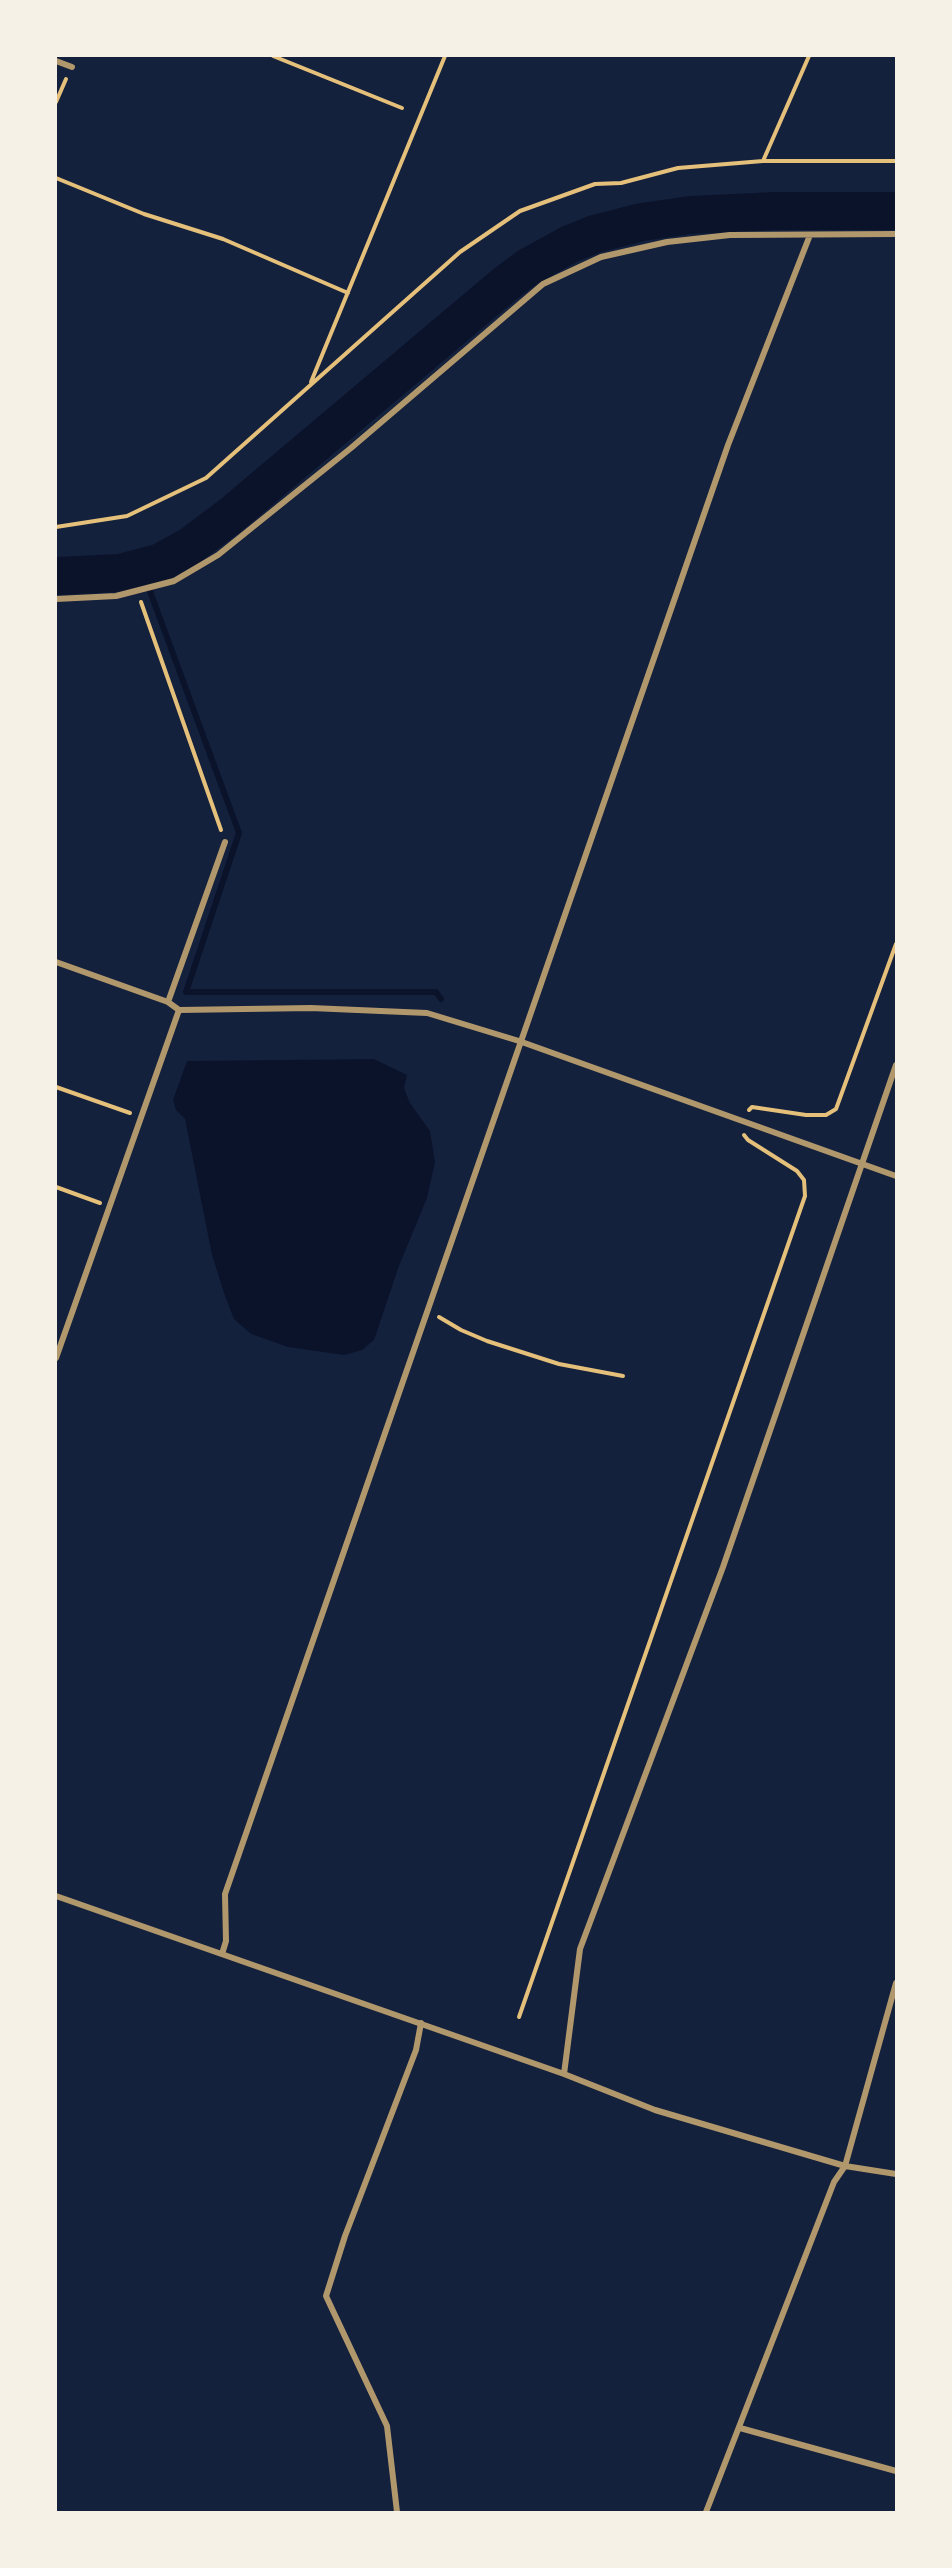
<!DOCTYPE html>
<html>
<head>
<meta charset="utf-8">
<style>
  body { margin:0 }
  #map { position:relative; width:952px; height:2568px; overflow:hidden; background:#14213d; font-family:Cabin,sans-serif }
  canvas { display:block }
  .frame { position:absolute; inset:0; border:57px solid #f6f1e7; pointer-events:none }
</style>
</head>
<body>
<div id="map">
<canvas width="952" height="2568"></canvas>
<div class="frame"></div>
</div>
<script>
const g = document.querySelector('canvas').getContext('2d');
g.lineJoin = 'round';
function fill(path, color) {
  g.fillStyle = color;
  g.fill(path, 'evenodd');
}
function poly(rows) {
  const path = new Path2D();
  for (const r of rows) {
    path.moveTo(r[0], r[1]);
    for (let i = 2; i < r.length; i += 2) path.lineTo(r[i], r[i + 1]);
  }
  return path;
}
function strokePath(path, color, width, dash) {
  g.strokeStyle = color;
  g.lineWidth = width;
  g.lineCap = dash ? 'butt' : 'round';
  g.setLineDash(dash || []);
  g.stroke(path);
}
fill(poly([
  [374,1059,407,1075,404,1088,410,1103,430,1131,435,1162,427,1198,399,1266,374,1340,362,1350,344,1355,288,1347,251,1334,234,1319,224,1293,212,1255,185,1119,176,1110,173,1100,187,1061]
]), '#0b132b');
strokePath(poly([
  [144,567,151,594,239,833,186,992,436,992,441,999]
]), '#0b132b', 6);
strokePath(poly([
  [56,576,120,573,161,562,190,546,230,516,504,285,528,267,570,244,595,234,642,222,690,215,776,211,896,211]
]), '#0b132b', 38);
strokePath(poly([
  [273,56,402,108],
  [56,102,66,79],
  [763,161,809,56],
  [56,178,144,214,223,239,348,293],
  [311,382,445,56],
  [56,527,127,516,206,478,460,252,520,211,595,184,621,183,678,168,763,161,896,161],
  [141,602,221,830],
  [56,1087,130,1113],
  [749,1110,752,1107,806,1115,826,1115,836,1109,896,944],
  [56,1187,100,1203],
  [439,1317,461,1330,487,1341,559,1364,623,1376],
  [519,2017,805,1196,804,1180,797,1171,748,1140,744,1135]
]), '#e5c07b', 4);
strokePath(poly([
  [56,61,72,67],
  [56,599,116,596,174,581,218,555,351,448,543,284,601,257,667,242,730,235,896,234],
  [56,962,168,1002,179,1010,311,1008,427,1013,519,1041,896,1176],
  [168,1002,225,842],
  [56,1358,179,1010],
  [56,1896,564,2074,655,2110,845,2166,896,2174],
  [222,1954,226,1941,225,1894,728,445,810,235],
  [564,2074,580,1949,723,1567,896,1065],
  [740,2428,896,2471],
  [397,2512,387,2426,326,2296,345,2236,416,2050,421,2023],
  [706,2512,834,2182,845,2166,896,1983]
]), '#b1986c', 6);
</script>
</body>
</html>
